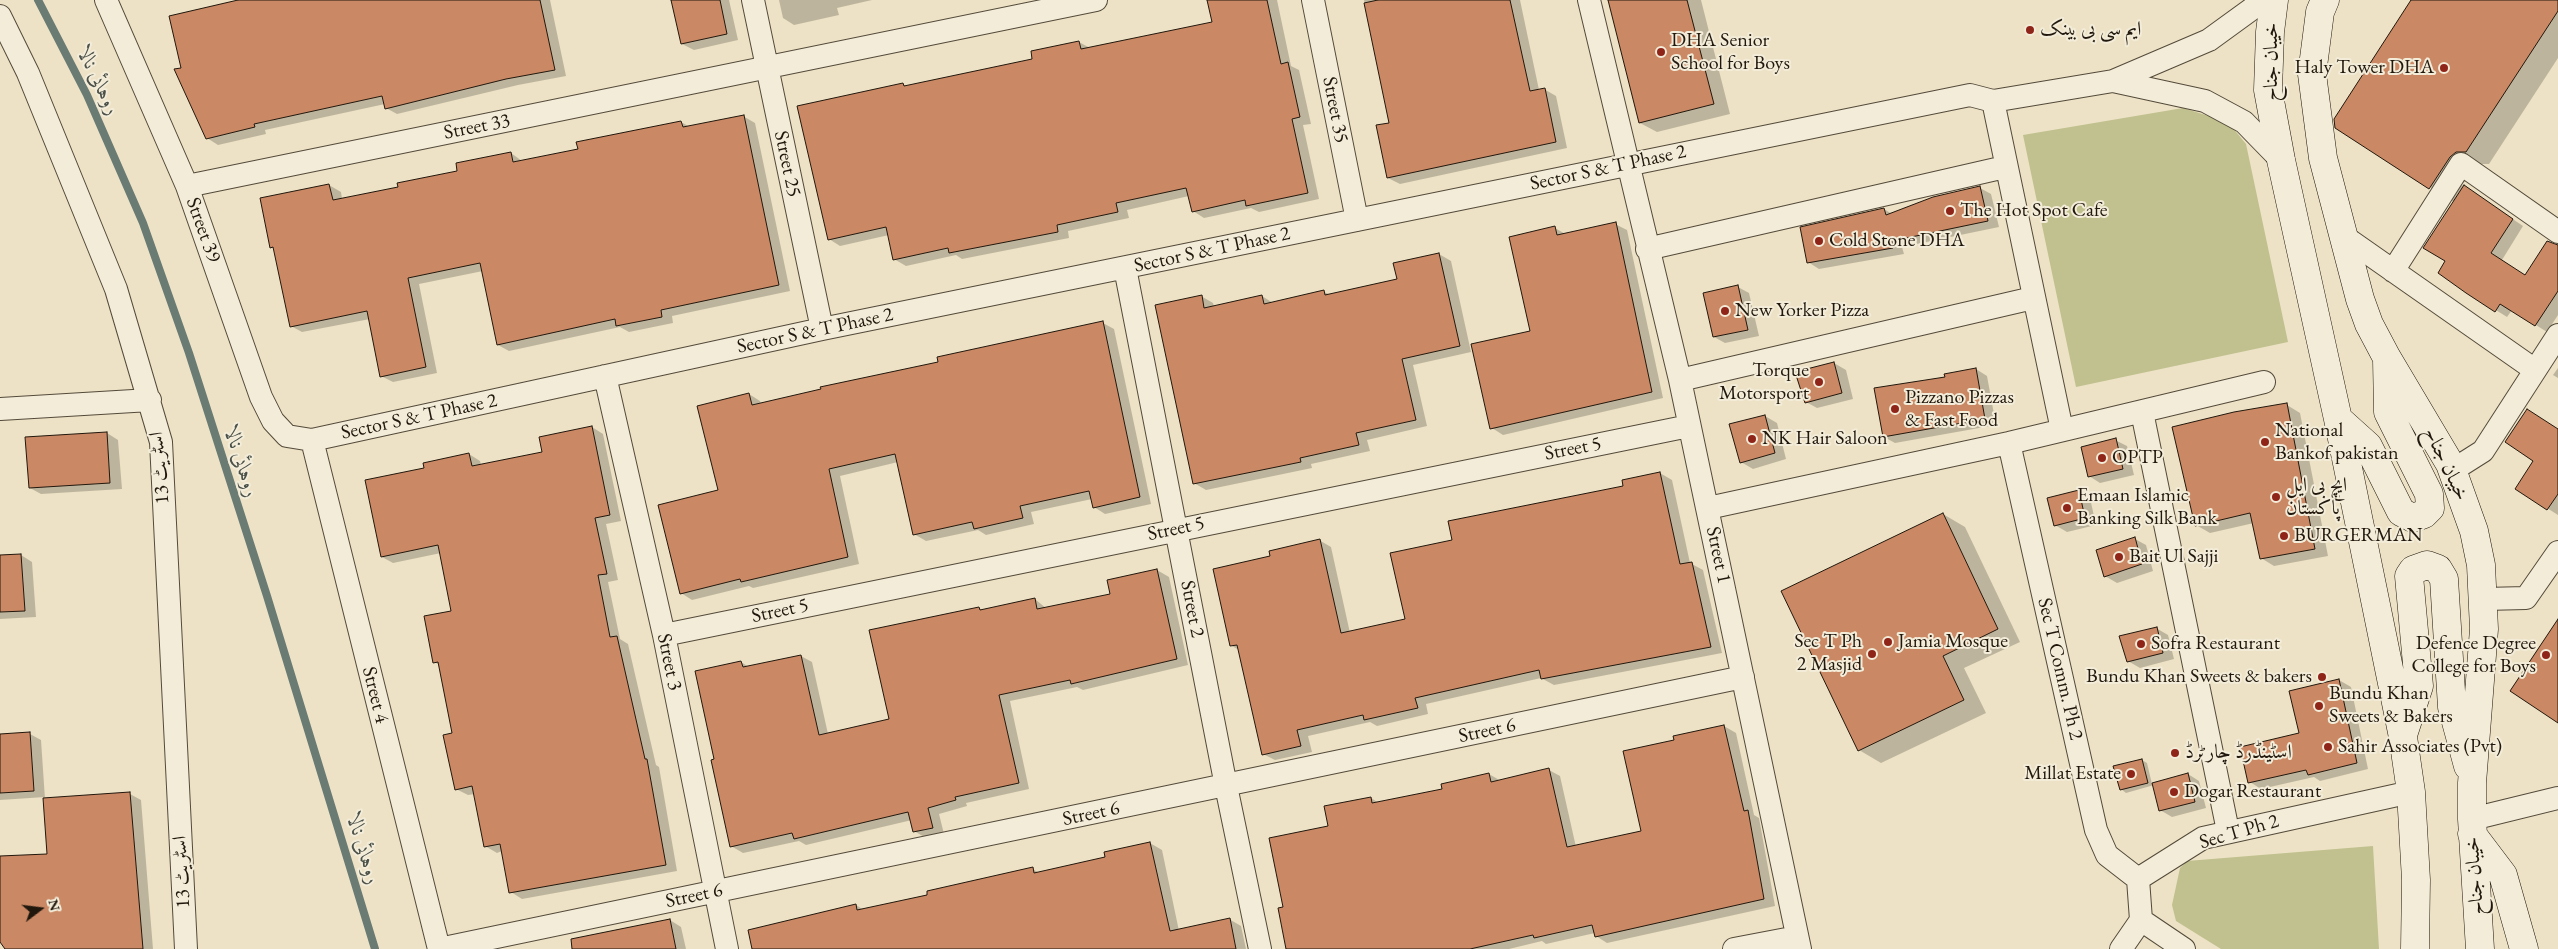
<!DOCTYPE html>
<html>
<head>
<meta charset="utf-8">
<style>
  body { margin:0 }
  #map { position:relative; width:2558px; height:949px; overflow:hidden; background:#ede2c5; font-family:"EB Garamond",serif }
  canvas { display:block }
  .north { position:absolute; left:15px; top:884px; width:50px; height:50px; -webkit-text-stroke:4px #f3ecd9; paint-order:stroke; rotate:75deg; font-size:14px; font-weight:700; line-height:20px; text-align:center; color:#21170c }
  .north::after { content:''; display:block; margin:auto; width:18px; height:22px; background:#21170c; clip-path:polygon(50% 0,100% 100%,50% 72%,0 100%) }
</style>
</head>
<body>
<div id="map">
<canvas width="2558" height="949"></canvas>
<div class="north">N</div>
</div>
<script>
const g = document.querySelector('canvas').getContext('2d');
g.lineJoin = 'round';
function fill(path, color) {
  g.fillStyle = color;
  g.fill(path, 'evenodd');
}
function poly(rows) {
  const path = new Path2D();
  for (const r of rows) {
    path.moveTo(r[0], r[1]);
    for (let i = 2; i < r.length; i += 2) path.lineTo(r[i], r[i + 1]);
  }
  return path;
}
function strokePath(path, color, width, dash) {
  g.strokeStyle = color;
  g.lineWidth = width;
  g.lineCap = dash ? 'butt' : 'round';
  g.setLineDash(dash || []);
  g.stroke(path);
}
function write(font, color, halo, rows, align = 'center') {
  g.font = font + ' "EB Garamond",Amiri,serif';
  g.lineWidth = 4;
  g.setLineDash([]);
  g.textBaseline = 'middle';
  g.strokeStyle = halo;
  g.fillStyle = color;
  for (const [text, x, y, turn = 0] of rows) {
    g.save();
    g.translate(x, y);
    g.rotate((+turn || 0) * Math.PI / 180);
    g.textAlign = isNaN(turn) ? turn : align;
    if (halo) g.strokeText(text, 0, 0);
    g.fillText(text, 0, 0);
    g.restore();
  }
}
fill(poly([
  [2183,108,2228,122,2246,144,2288,342,2076,387,2023,135],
  [2373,846,2379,949,2221,949,2176,921,2172,905,2180,868,2187,861]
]), '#c0c18f');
fill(poly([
  [243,0,550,0,566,76,518,85,397,114,386,108,385,104,265,130,266,134,218,145,207,138,183,69],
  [672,0,729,0,738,40,694,50,682,44],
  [779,0,872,0,837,8,839,15,794,25,783,18],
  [1214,0,1277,0,1291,66,1299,70,1311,124,1303,125,1319,199,1259,212,1251,208,1204,218,1193,211,1189,196,1127,210,1129,218,1068,231,1069,238,962,259,956,255,906,266,894,259,889,235,840,246,829,239,903,84,907,87,1034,60,1079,42,1090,48,1214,23],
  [1364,0,1520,0,1539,90,1544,89,1556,96,1567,148,1400,184,1388,178,1391,124],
  [1609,0,1701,0,1730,114,1657,132,1640,123],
  [2413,0,2558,0,2558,58,2489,164,2478,164,2462,185,2523,226,2502,260,2526,276,2558,252,2558,315,2547,332,2512,310,2507,317,2467,292,2447,261,2454,202,2336,127],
  [743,116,755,123,790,291,672,316,673,323,629,332,620,327,509,351,498,345,483,271,419,284,437,373,393,382,381,376,370,319,302,332,291,326,275,249,271,247,329,185,341,192,342,199,399,188,459,172,511,153,522,161,579,150,681,122,690,127],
  [1980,188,1991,194,1999,227,1902,247,1904,254,1819,269,1808,262,1884,209,1892,214],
  [1615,224,1627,230,1663,398,1503,435,1492,428,1532,332,1555,228,1567,235],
  [1439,254,1451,261,1471,352,1413,365,1427,426,1367,440,1370,451,1311,464,1312,468,1206,490,1194,483,1201,296,1213,303,1214,307,1262,296,1273,303,1324,292,1331,295,1398,280,1395,264],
  [1738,287,1749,293,1759,336,1725,343,1714,337],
  [1103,323,1114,329,1151,504,1105,514,1094,507,1092,499,1031,512,1034,524,986,535,978,530,926,541,914,534,898,462,840,476,859,564,753,588,749,586,692,600,681,593,719,491,749,394,760,401,761,404],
  [1834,363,1846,370,1853,399,1817,408,1806,402],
  [2558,368,2558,378,2553,375],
  [1976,369,1987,376,1996,425,1895,443,1884,437,1946,378],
  [2287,405,2300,413,2328,556,2274,566,2261,558,2254,523,2210,533,2196,525],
  [1765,416,1777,423,1786,459,1753,469,1741,462],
  [592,427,603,434,621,521,606,524,618,580,608,582,620,639,628,644,656,765,659,767,677,871,522,899,511,892,502,851,497,853,485,846,475,794,468,795,456,789,454,734,440,665,434,662,453,612,441,553,393,563,382,557,425,469,469,454,480,461,481,465,543,452],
  [2558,430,2558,515,2517,489],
  [107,433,118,440,122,489,41,494,30,488],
  [2115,440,2127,446,2134,475,2100,483,2089,476],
  [1660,473,1672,480,1690,563,1703,570,1722,653,1554,685,1541,678,1426,704,1428,714,1377,726,1370,722,1308,736,1312,752,1275,760,1263,754,1239,650,1232,646,1271,557,1319,540,1331,547,1350,633,1406,620,1454,541,1624,487],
  [2079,492,2090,498,2096,525,2067,532,2055,525],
  [1943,514,1965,527,2020,642,1964,668,1986,713,1881,763,1859,750],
  [2135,539,2146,545,2153,571,2117,583,2105,576],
  [21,555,32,562,36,617,0,619,0,556],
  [1157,570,1169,577,1188,665,1083,690,1077,687,1010,701,1029,789,966,803,967,806,939,814,944,834,926,838,914,831,912,820,806,845,799,841,743,853,731,846,716,760,741,662,749,667,801,656,812,662,828,734,890,720,979,608,984,611,1035,599,1047,609,1111,595],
  [2156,628,2168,635,2174,659,2140,668,2128,661],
  [2339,680,2351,687,2368,769,2320,781,2314,777,2261,789,2250,782,2300,734],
  [1724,726,1736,733,1754,815,1759,818,1775,906,1607,943,1596,936,1595,933,1546,944,1542,941,1509,949,1288,949,1284,908,1330,827,1371,798,1379,803,1444,790,1489,774,1501,781,1549,770,1560,776,1576,847,1643,832,1675,740],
  [30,734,41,740,45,799,130,794,141,800,153,949,6,949,0,940,0,858,49,856,45,797,0,800,0,735],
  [2142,760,2147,763,2152,784,2188,774,2199,781,2206,808,2172,817,2160,810,2154,785,2126,793,2121,789],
  [1150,843,1162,850,1179,931,1229,919,1241,926,1246,949,753,949,856,905,864,910,1032,869,1040,873,1107,858],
  [670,920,681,927,686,949,597,949]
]), '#0003');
strokePath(poly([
  [38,0,87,95,143,223,189,353,267,596,375,949]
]), '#6a7b74', 8);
const building = poly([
  [238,0,540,0,555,70,506,79,385,109,382,96,254,124,255,127,206,139,174,69,181,68,169,16,238,0],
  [671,0,720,0,727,34,681,44,671,0],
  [1207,0,1267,0,1281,64,1288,62,1300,117,1292,119,1308,193,1246,206,1245,200,1192,212,1186,188,1116,203,1118,212,1057,225,1058,232,949,253,948,248,893,260,886,227,828,240,797,106,903,83,904,86,1032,59,1031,51,1079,41,1081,49,1212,22,1207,0],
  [1378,0,1510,0,1530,91,1545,88,1556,142,1387,178,1376,125,1389,123,1364,3,1378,0],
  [1608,0,1687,0,1714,104,1639,123,1608,0],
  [2411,0,2558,0,2558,11,2466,152,2456,152,2450,157,2429,189,2335,128,2334,119,2411,0],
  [744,115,779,285,661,310,662,317,616,326,615,319,497,345,480,263,408,278,426,367,380,377,367,311,290,327,273,247,270,248,260,198,329,184,333,200,398,187,397,183,457,171,456,163,511,152,513,162,578,149,576,142,681,121,683,127,744,115],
  [2464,185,2513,219,2491,253,2525,275,2547,241,2558,245,2558,291,2535,326,2500,304,2495,312,2466,293,2438,273,2445,261,2423,248,2464,185],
  [1980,186,1988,221,1892,241,1893,248,1807,263,1800,227,1884,208,1886,215,1933,197,1980,186],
  [1616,222,1652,392,1490,429,1471,344,1530,331,1509,237,1555,226,1557,235,1616,222],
  [1439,253,1460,346,1402,359,1416,420,1356,433,1359,445,1300,458,1301,462,1193,484,1155,305,1202,295,1204,308,1262,295,1264,304,1324,290,1325,295,1397,279,1393,263,1439,253],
  [1738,285,1748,330,1713,337,1703,293,1738,285],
  [1103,321,1140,497,1093,508,1089,491,1020,506,1023,518,974,529,972,522,913,535,895,454,829,469,848,557,741,582,740,579,680,594,658,505,718,490,697,406,749,393,752,405,821,389,820,387,938,362,937,357,1103,321],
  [1834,362,1842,393,1805,403,1795,372,1834,362],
  [1976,368,1985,419,1883,437,1874,388,1945,377,1944,374,1976,368],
  [2287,403,2315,549,2260,559,2250,513,2195,526,2172,427,2234,412,2287,403],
  [2527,409,2558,429,2558,494,2547,510,2515,489,2533,461,2505,442,2527,409],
  [1765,415,1775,453,1740,463,1729,424,1765,415],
  [592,426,610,515,595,518,607,574,598,575,610,637,617,636,645,759,647,759,666,865,509,893,500,844,484,847,472,786,455,790,443,735,452,733,438,662,433,663,424,616,451,611,438,545,381,557,365,480,424,468,423,463,469,453,472,466,542,452,539,437,592,426],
  [107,432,110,483,29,488,25,437,107,432],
  [2116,438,2123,469,2088,477,2081,447,2116,438],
  [1660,472,1680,564,1692,562,1711,647,1541,679,1539,670,1415,698,1418,708,1364,720,1363,715,1297,730,1301,746,1262,755,1237,645,1230,646,1213,569,1270,556,1269,551,1320,539,1341,633,1405,619,1390,553,1452,540,1448,521,1623,486,1622,480,1660,472],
  [2079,490,2085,518,2054,526,2047,498,2079,490],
  [1943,513,1998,629,1943,656,1964,700,1858,751,1781,591,1943,513],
  [2135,537,2142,564,2104,577,2096,550,2135,537],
  [21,554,25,611,0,612,0,555,21,554],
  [1157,569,1177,659,1071,684,1070,680,999,695,1019,783,955,797,956,800,928,808,933,828,913,832,908,812,794,839,792,833,730,847,711,760,714,759,695,671,741,661,743,667,801,655,819,735,889,719,869,630,979,607,980,610,1035,598,1037,609,1110,594,1107,580,1157,569],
  [2558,619,2558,723,2510,691,2558,619],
  [2157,627,2163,653,2127,662,2119,636,2157,627],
  [2339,679,2357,763,2308,775,2306,770,2248,783,2240,747,2299,733,2289,691,2339,679],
  [1724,725,1744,811,1748,810,1764,899,1595,937,1592,925,1534,938,1533,935,1470,949,1286,949,1278,908,1283,907,1269,838,1328,826,1324,806,1371,797,1372,803,1442,789,1441,784,1489,773,1491,782,1549,768,1567,847,1641,831,1623,751,1674,740,1673,736,1724,725],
  [30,732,34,791,0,793,0,734,30,732],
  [2142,759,2148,783,2120,790,2113,766,2142,759],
  [2188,773,2195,802,2159,811,2152,783,2188,773],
  [130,792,143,949,5,949,0,942,0,856,47,854,43,798,130,792],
  [1150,842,1170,931,1230,918,1236,949,752,949,748,930,856,904,857,910,927,895,927,891,1033,867,1034,873,1105,857,1104,852,1150,842],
  [670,919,676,949,572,949,571,939,670,919]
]);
fill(building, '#ca8865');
strokePath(building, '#21170c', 1);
const street = poly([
  [106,0,187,186,261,397,273,421,287,436,312,440,822,329,1970,95,1993,101,2113,81,2209,40,2264,0],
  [753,0,822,329],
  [1313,0,1357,220],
  [1589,0,1680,380,1800,949],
  [0,16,28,73,116,289,161,442,186,949],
  [2113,81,2205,101,2244,122,2281,160],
  [1993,101,2062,430],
  [187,186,1096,0],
  [2342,235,2535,370],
  [1647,249,2005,167],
  [1125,268,1226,786,1260,949],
  [2393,271,2461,164,2558,232],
  [605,376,664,635,727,949],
  [1680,380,2033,298],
  [0,409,150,400],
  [2142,412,2228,831],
  [312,440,439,949],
  [2009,443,2096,830,2107,855,2138,879],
  [2453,470,2483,451,2558,335],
  [1708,508,2009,443,2264,382],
  [2484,599,2526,598,2558,552],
  [664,635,1689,426],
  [2472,819,2558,798],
  [2138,879,2203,838,2411,792],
  [2138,879,2141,920,2184,949],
  [439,949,1743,677],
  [1734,949,1797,937],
  [2121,949,2141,920]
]);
const secondary = poly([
  [2274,0,2270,32,2268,90,2281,160,2338,419,2403,737,2411,792,2416,880,2415,949],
  [2325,0,2320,12,2312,74,2323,158,2360,299,2369,324,2387,358,2450,464,2474,531,2481,565,2484,629,2472,783,2472,819,2480,949],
  [2338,419,2368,446,2401,512,2413,518,2424,514,2430,508,2429,494,2388,412,2387,359],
  [2403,735,2419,686,2409,576,2413,570,2427,565,2438,569,2444,579,2452,707,2468,766],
  [2472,834,2503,875,2524,949]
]);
strokePath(street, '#544a3a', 24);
strokePath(secondary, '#21170c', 29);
strokePath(street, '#f3ecd9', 22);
strokePath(secondary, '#f3ecd9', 28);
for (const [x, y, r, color] of [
  [2030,30,5,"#8f2418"],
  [1661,52,5,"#8f2418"],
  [2444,68,5,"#8f2418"],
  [1950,211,5,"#8f2418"],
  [1819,241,5,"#8f2418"],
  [1725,311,5,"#8f2418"],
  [1819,382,5,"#8f2418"],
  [1895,409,5,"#8f2418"],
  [1752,439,5,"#8f2418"],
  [2265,442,5,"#8f2418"],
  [2102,458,5,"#8f2418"],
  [2276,497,5,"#8f2418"],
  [2067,508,5,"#8f2418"],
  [2284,536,5,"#8f2418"],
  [2119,557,5,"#8f2418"],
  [1888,642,5,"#8f2418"],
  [2141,644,5,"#8f2418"],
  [1872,654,5,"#8f2418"],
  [2546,655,5,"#8f2418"],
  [2322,677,5,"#8f2418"],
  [2319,706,5,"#8f2418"],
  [2328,747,5,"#8f2418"],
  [2175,753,5,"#8f2418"],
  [2131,774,5,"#8f2418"],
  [2174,792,5,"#8f2418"]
]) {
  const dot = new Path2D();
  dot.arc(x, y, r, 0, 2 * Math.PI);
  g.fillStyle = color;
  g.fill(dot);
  strokePath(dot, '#f3ecd9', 2);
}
write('20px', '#21170c', '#f3ecd9', [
  ["ایم سی بی بینک",2040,30],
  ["DHA Senior",1671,41],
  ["School for Boys",1671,64],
  ["Haly Tower DHA",2434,68,"right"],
  ["The Hot Spot Cafe",1960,211],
  ["Cold Stone DHA",1829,241],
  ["New Yorker Pizza",1735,311],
  ["Torque",1809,371,"right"],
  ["Motorsport",1809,394,"right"],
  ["Pizzano Pizzas",1905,398],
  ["& Fast Food",1905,421],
  ["National",2275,431],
  ["Bankof pakistan",2275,454],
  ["NK Hair Saloon",1762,439],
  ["OPTP",2112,458],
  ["ایچ بی ایل",2286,486],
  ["پاکستان",2286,509],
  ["Emaan Islamic",2077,496],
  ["Banking Silk Bank",2077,519],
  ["BURGERMAN",2294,536],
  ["Bait Ul Sajji",2129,557],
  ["Sec T Ph",1862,642,"right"],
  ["2 Masjid",1862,665,"right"],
  ["Jamia Mosque",1898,642],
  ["Sofra Restaurant",2151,644],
  ["Defence Degree",2536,644,"right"],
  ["College for Boys",2536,667,"right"],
  ["Bundu Khan Sweets & bakers",2312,677,"right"],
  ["Bundu Khan",2329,694],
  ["Sweets & Bakers",2329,717],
  ["Sahir Associates (Pvt)",2338,747],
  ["اسٹینڈرڈ چارٹرڈ",2185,753],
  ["Millat Estate",2121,774,"right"],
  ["Dogar Restaurant",2184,792]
], 'left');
write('20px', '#21170c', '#f3ecd9', [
  ["خیبان جناح",2272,62,-90],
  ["Street 35",1335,110,79],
  ["Street 33",477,127,-11],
  ["Street 25",787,164,78],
  ["Sector S & T Phase 2",1608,168,-12],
  ["Street 39",203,230,70],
  ["Sector S & T Phase 2",1212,250,-12],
  ["Sector S & T Phase 2",815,331,-12],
  ["Sector S & T Phase 2",419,417,-12],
  ["Street 5",1573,449,-11],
  ["خیبان جناح",2446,464,64],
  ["اسٹریٹ 13",160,468,-95],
  ["Street 5",1176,529,-12],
  ["Street 1",1718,555,78],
  ["Street 2",1192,609,79],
  ["Street 5",780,611,-12],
  ["Street 3",669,662,78],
  ["Sec T Comm. Ph 2",2060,669,77],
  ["Street 4",375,695,76],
  ["Street 6",1487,731,-12],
  ["Street 6",1091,814,-12],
  ["Sec T Ph 2",2239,832,-16],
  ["اسٹریٹ 13",182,872,-93],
  ["خیبان جناح",2475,876,-94],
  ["Street 6",694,896,-12]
]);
write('italic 21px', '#4b5149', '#f3ecd9', [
  ["روہائی نالا",98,81,64],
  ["روہائی نالا",241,462,72],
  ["روہائی نالا",363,849,73]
]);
</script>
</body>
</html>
